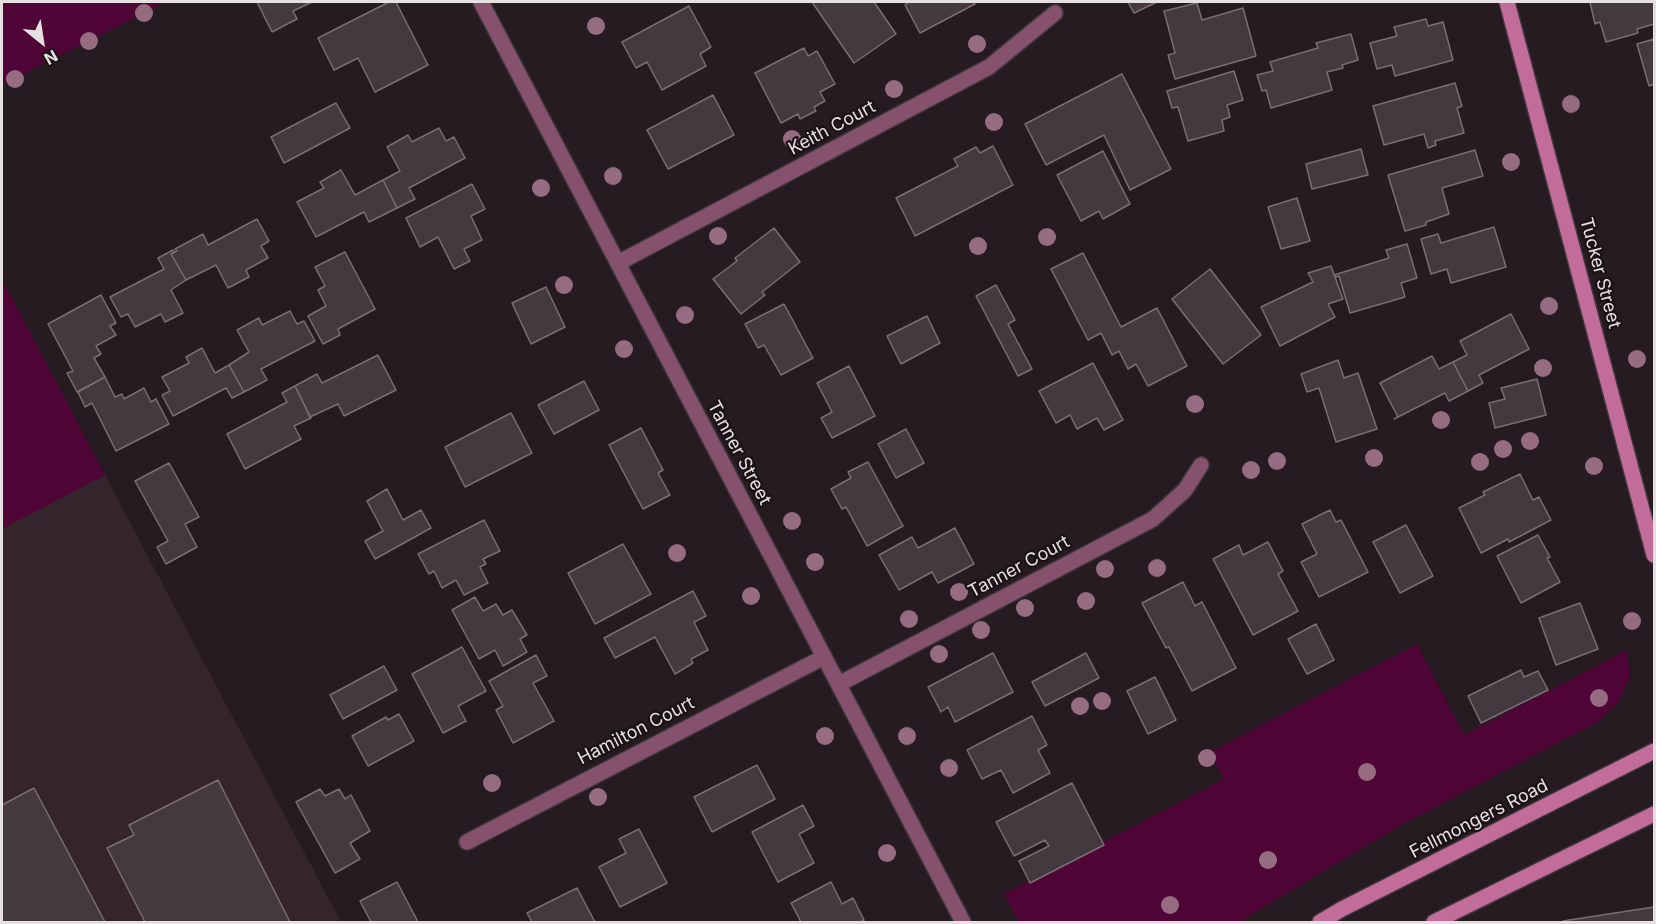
<!DOCTYPE html>
<html>
<head>
<meta charset="utf-8">
<style>
  body { margin:0 }
  #map { position:relative; width:1656px; height:924px; overflow:hidden; background:#251b20; font-family:Inter,sans-serif }
  canvas { display:block }
  .frame { position:absolute; inset:0; border:3px solid #e6e0e3; pointer-events:none }
  .north { position:absolute; left:12px; top:12px; width:60px; height:60px; -webkit-text-stroke:4px #1b1216; paint-order:stroke; rotate:150deg; font-size:16px; font-weight:700; line-height:24px; text-align:center; color:#e6e0e3 }
  .north::after { content:''; display:block; margin:auto; width:21px; height:27px; background:#e6e0e3; clip-path:polygon(50% 0,100% 100%,50% 72%,0 100%) }
</style>
</head>
<body>
<div id="map">
<canvas width="1656" height="924"></canvas>
<div class="frame"></div>
<div class="north">N</div>
</div>
<script>
const g = document.querySelector('canvas').getContext('2d');
g.lineJoin = 'round';
function fill(path, color) {
  g.fillStyle = color;
  g.fill(path, 'evenodd');
}
function poly(rows) {
  const path = new Path2D();
  for (const r of rows) {
    path.moveTo(r[0], r[1]);
    for (let i = 2; i < r.length; i += 2) path.lineTo(r[i], r[i + 1]);
  }
  return path;
}
function strokePath(path, color, width, dash) {
  g.strokeStyle = color;
  g.lineWidth = width;
  g.lineCap = dash ? 'butt' : 'round';
  g.setLineDash(dash || []);
  g.stroke(path);
}
function write(font, color, halo, rows, align = 'center') {
  g.font = font + ' Inter,sans-serif';
  g.lineWidth = 4.5;
  g.setLineDash([]);
  g.textBaseline = 'middle';
  g.strokeStyle = halo;
  g.fillStyle = color;
  for (const [text, x, y, turn = 0] of rows) {
    g.save();
    g.translate(x, y);
    g.rotate((+turn || 0) * Math.PI / 180);
    g.textAlign = isNaN(turn) ? turn : align;
    if (halo) g.strokeText(text, 0, 0);
    g.fillText(text, 0, 0);
    g.restore();
  }
}
fill(poly([
  [2,279,105,475,341,922,2,922]
]), '#34252c');
fill(poly([
  [2,2,166,2,2,85],
  [2,279,105,475,2,529],
  [1417,644,1464,735,1627,650,1630,677,1618,703,1598,722,1401,825,1262,908,1241,922,1019,922,1004,894,1224,779,1210,752]
]), '#4f0535');
const building = poly([
  [257,2,312,2,293,11,297,19,272,32,257,2],
  [389,2,396,2,428,65,375,92,358,58,334,70,318,38,389,2],
  [812,2,874,2,896,34,854,63,812,2],
  [909,2,973,2,975,4,920,33,905,5,909,2],
  [1128,2,1157,2,1134,13,1128,2],
  [1590,2,1654,2,1654,24,1637,29,1638,33,1606,42,1600,22,1595,24,1590,2],
  [1197,3,1202,20,1243,8,1256,56,1175,79,1168,55,1175,53,1164,11,1197,3],
  [689,6,711,47,700,54,706,66,662,90,647,62,636,68,622,42,689,6],
  [1426,19,1428,26,1443,22,1453,60,1395,76,1392,65,1377,69,1370,43,1397,36,1394,27,1426,19],
  [1351,34,1358,60,1342,65,1343,68,1327,72,1332,90,1271,108,1266,90,1262,91,1257,75,1273,71,1270,62,1318,48,1316,43,1351,34],
  [1654,39,1654,84,1649,86,1637,44,1654,39],
  [804,48,808,56,817,51,835,84,820,92,825,101,814,107,816,111,800,119,798,114,781,123,755,73,804,48],
  [1234,71,1243,100,1227,105,1230,117,1222,120,1224,131,1188,141,1178,107,1172,108,1167,91,1234,71],
  [1122,74,1171,169,1130,190,1104,135,1046,165,1025,124,1122,74],
  [1455,83,1462,106,1457,108,1464,133,1435,141,1436,145,1428,148,1424,134,1384,145,1373,106,1455,83],
  [713,95,734,135,668,169,647,130,713,95],
  [336,103,350,128,284,163,271,137,336,103],
  [439,128,446,141,454,137,465,158,409,188,415,199,397,208,383,180,400,171,387,147,408,135,412,142,439,128],
  [993,146,1013,185,915,236,896,198,958,166,954,159,976,147,980,153,993,146],
  [1361,149,1368,175,1312,189,1306,164,1361,149],
  [1475,150,1483,176,1442,188,1449,214,1426,222,1426,225,1405,231,1388,175,1475,150],
  [1103,151,1130,204,1103,219,1099,211,1081,221,1057,175,1103,151],
  [341,170,355,195,383,180,397,208,369,222,364,212,316,237,297,202,324,188,320,182,341,170],
  [472,184,485,209,471,216,482,240,464,249,470,261,454,269,438,237,420,247,406,218,472,184],
  [1297,198,1310,241,1281,249,1268,207,1297,198],
  [257,219,269,241,261,246,268,258,246,270,249,277,228,288,216,265,186,280,171,254,177,251,175,249,203,234,208,245,257,219],
  [1494,227,1506,267,1451,283,1447,269,1431,274,1421,239,1438,234,1441,243,1494,227],
  [774,228,800,262,762,292,765,295,741,314,713,279,737,261,735,258,774,228],
  [1407,244,1417,278,1401,283,1405,297,1350,313,1339,276,1336,277,1334,275,1389,258,1386,250,1407,244],
  [173,250,174,253,171,254,186,280,171,290,183,313,165,322,161,314,135,327,128,314,121,317,110,297,164,269,158,258,173,250],
  [345,252,375,309,338,329,340,335,323,344,308,316,326,306,318,290,325,286,315,267,345,252],
  [1083,253,1121,327,1157,308,1187,366,1148,386,1136,364,1128,369,1119,351,1112,355,1101,333,1088,340,1051,269,1083,253],
  [1331,266,1343,299,1328,304,1335,317,1280,346,1261,307,1313,282,1308,273,1331,266],
  [1210,269,1261,335,1223,364,1172,299,1210,269],
  [996,285,1015,320,1008,324,1032,369,1018,376,976,296,996,285],
  [546,287,565,327,531,344,512,303,546,287],
  [101,295,116,323,110,326,116,335,96,346,101,354,94,358,105,377,77,392,67,373,73,371,48,324,101,295],
  [784,304,813,358,781,375,764,345,758,348,745,324,784,304],
  [290,311,297,324,304,321,315,341,261,369,267,380,244,392,229,365,249,352,237,330,259,318,262,325,290,311],
  [1511,314,1529,349,1479,375,1483,383,1468,391,1453,362,1467,355,1460,341,1511,314],
  [927,316,940,343,901,364,887,336,927,316],
  [202,348,215,373,229,365,244,392,232,398,226,388,173,416,162,395,170,391,162,377,189,363,186,357,202,348],
  [378,355,396,390,344,416,338,404,310,417,295,386,317,374,322,383,378,355],
  [1432,356,1439,369,1453,362,1468,391,1449,401,1445,393,1394,419,1398,417,1380,383,1432,356],
  [1338,360,1344,378,1358,373,1377,429,1336,442,1319,388,1307,392,1301,374,1338,360],
  [1093,363,1123,420,1104,430,1097,418,1077,429,1070,415,1056,423,1039,391,1093,363],
  [849,366,875,416,832,438,821,418,832,412,817,383,849,366],
  [105,377,115,397,122,394,124,399,144,388,151,402,156,399,169,424,116,451,92,403,85,407,78,392,105,377],
  [1537,379,1546,415,1495,428,1489,403,1505,399,1501,388,1537,379],
  [584,381,599,410,554,434,538,405,584,381],
  [295,386,311,418,294,426,301,439,245,469,227,434,287,402,282,393,295,386],
  [511,413,532,453,465,487,445,447,511,413],
  [641,428,663,470,658,473,670,495,643,509,609,445,641,428],
  [906,429,924,463,896,478,878,444,906,429],
  [868,462,903,526,867,546,846,507,842,509,831,489,851,478,848,472,868,462],
  [169,463,199,517,185,524,197,547,166,564,157,547,168,541,135,481,169,463],
  [1520,474,1533,500,1539,497,1551,520,1509,542,1508,539,1481,553,1459,508,1485,495,1483,492,1520,474],
  [387,489,403,520,421,510,431,528,375,559,365,541,383,531,367,501,387,489],
  [1330,510,1336,522,1341,520,1368,572,1319,597,1301,562,1317,554,1302,524,1330,510],
  [484,520,500,551,483,559,486,564,480,567,488,583,464,595,456,580,442,588,434,571,429,574,418,554,484,520],
  [1406,525,1433,576,1400,593,1373,542,1406,525],
  [955,528,974,564,938,583,932,572,899,590,879,555,912,537,918,548,955,528],
  [1538,535,1550,557,1547,558,1560,582,1521,603,1497,556,1538,535],
  [1268,542,1283,571,1278,574,1298,611,1253,635,1213,559,1239,545,1243,555,1268,542],
  [623,544,651,594,595,624,568,573,623,544],
  [1183,582,1195,606,1202,602,1236,668,1192,691,1169,647,1166,648,1142,603,1183,582],
  [693,591,706,616,694,622,708,650,691,659,693,663,675,674,655,637,615,658,604,638,693,591],
  [475,597,483,611,496,604,503,615,512,610,527,635,520,639,527,652,503,666,495,650,479,659,452,610,475,597],
  [1580,603,1598,649,1556,665,1539,618,1580,603],
  [1316,624,1334,660,1307,674,1288,639,1316,624],
  [462,647,486,691,458,706,466,721,443,733,412,674,462,647],
  [993,653,1013,692,955,722,948,707,941,712,928,687,993,653],
  [1086,653,1099,678,1045,706,1032,682,1086,653],
  [536,655,547,676,533,683,554,721,513,743,496,710,503,706,489,681,536,655],
  [384,666,397,690,343,719,330,695,384,666],
  [1521,670,1524,677,1538,671,1548,690,1481,723,1468,696,1521,670],
  [1155,677,1176,720,1148,734,1127,691,1155,677],
  [399,714,414,741,368,766,352,736,386,717,388,720,399,714],
  [1032,716,1047,745,1038,750,1050,773,1013,793,1001,770,982,779,967,750,1032,716],
  [757,765,775,799,712,832,694,797,757,765],
  [218,780,290,922,145,922,107,848,134,835,129,825,218,780],
  [1072,783,1104,845,1030,883,1019,861,1049,846,1045,840,1014,856,996,822,1072,783],
  [34,788,105,922,2,922,2,805,34,788],
  [320,789,325,796,339,789,345,799,351,795,370,831,350,843,360,859,335,873,296,802,320,789],
  [803,805,814,826,799,834,814,863,778,882,752,832,803,805],
  [639,829,667,883,620,907,599,867,626,853,619,839,639,829],
  [397,882,418,922,371,922,360,901,397,882],
  [831,882,842,904,853,898,864,920,860,922,801,922,791,903,831,882],
  [577,888,595,922,532,922,527,913,577,888],
  [1654,907,1654,922,1563,922,1563,921,1654,907]
]);
fill(building, '#44393e');
strokePath(building, '#7a6e73', 1.5);
const street = poly([
  [481,2,963,922],
  [618,263,989,67,1055,13],
  [839,684,1153,519,1185,490,1201,465],
  [467,842,824,657]
]);
const secondary = poly([
  [1507,2,1654,555],
  [1320,922,1342,909,1654,751],
  [1434,922,1654,814]
]);
strokePath(street, '#40373b', 18);
strokePath(secondary, '#40373b', 18);
strokePath(street, '#86516c', 15);
strokePath(secondary, '#c26c99', 15);
g.fillStyle = '#966c81';
for (const [x, y] of [
  [144,13],
  [596,26],
  [89,41],
  [977,44],
  [15,79],
  [894,89],
  [1571,104],
  [994,122],
  [792,139],
  [1511,162],
  [613,176],
  [541,188],
  [718,236],
  [1047,237],
  [978,246],
  [564,285],
  [1549,306],
  [685,315],
  [624,349],
  [1637,359],
  [1543,368],
  [1195,404],
  [1441,420],
  [1530,441],
  [1503,449],
  [1374,458],
  [1277,461],
  [1480,462],
  [1594,466],
  [1251,470],
  [792,521],
  [677,553],
  [815,562],
  [1157,568],
  [1105,569],
  [959,592],
  [751,596],
  [1086,601],
  [1025,608],
  [909,619],
  [1632,621],
  [981,630],
  [939,654],
  [1599,698],
  [1102,701],
  [1080,706],
  [825,736],
  [907,736],
  [1207,758],
  [949,768],
  [1367,772],
  [492,783],
  [598,797],
  [887,853],
  [1268,860],
  [1170,905]
]) {
  g.beginPath();
  g.arc(x, y, 9, 0, 2 * Math.PI);
  g.fill();
}
write('18px', '#e6e0e3', '#1b1216', [
  ["Keith Court",832,128,-28],
  ["Tucker Street",1600,273,75],
  ["Tanner Street",739,453,62],
  ["Tanner Court",1019,567,-28],
  ["Hamilton Court",636,731,-27],
  ["Fellmongers Road",1479,819,-27]
]);
</script>
</body>
</html>
